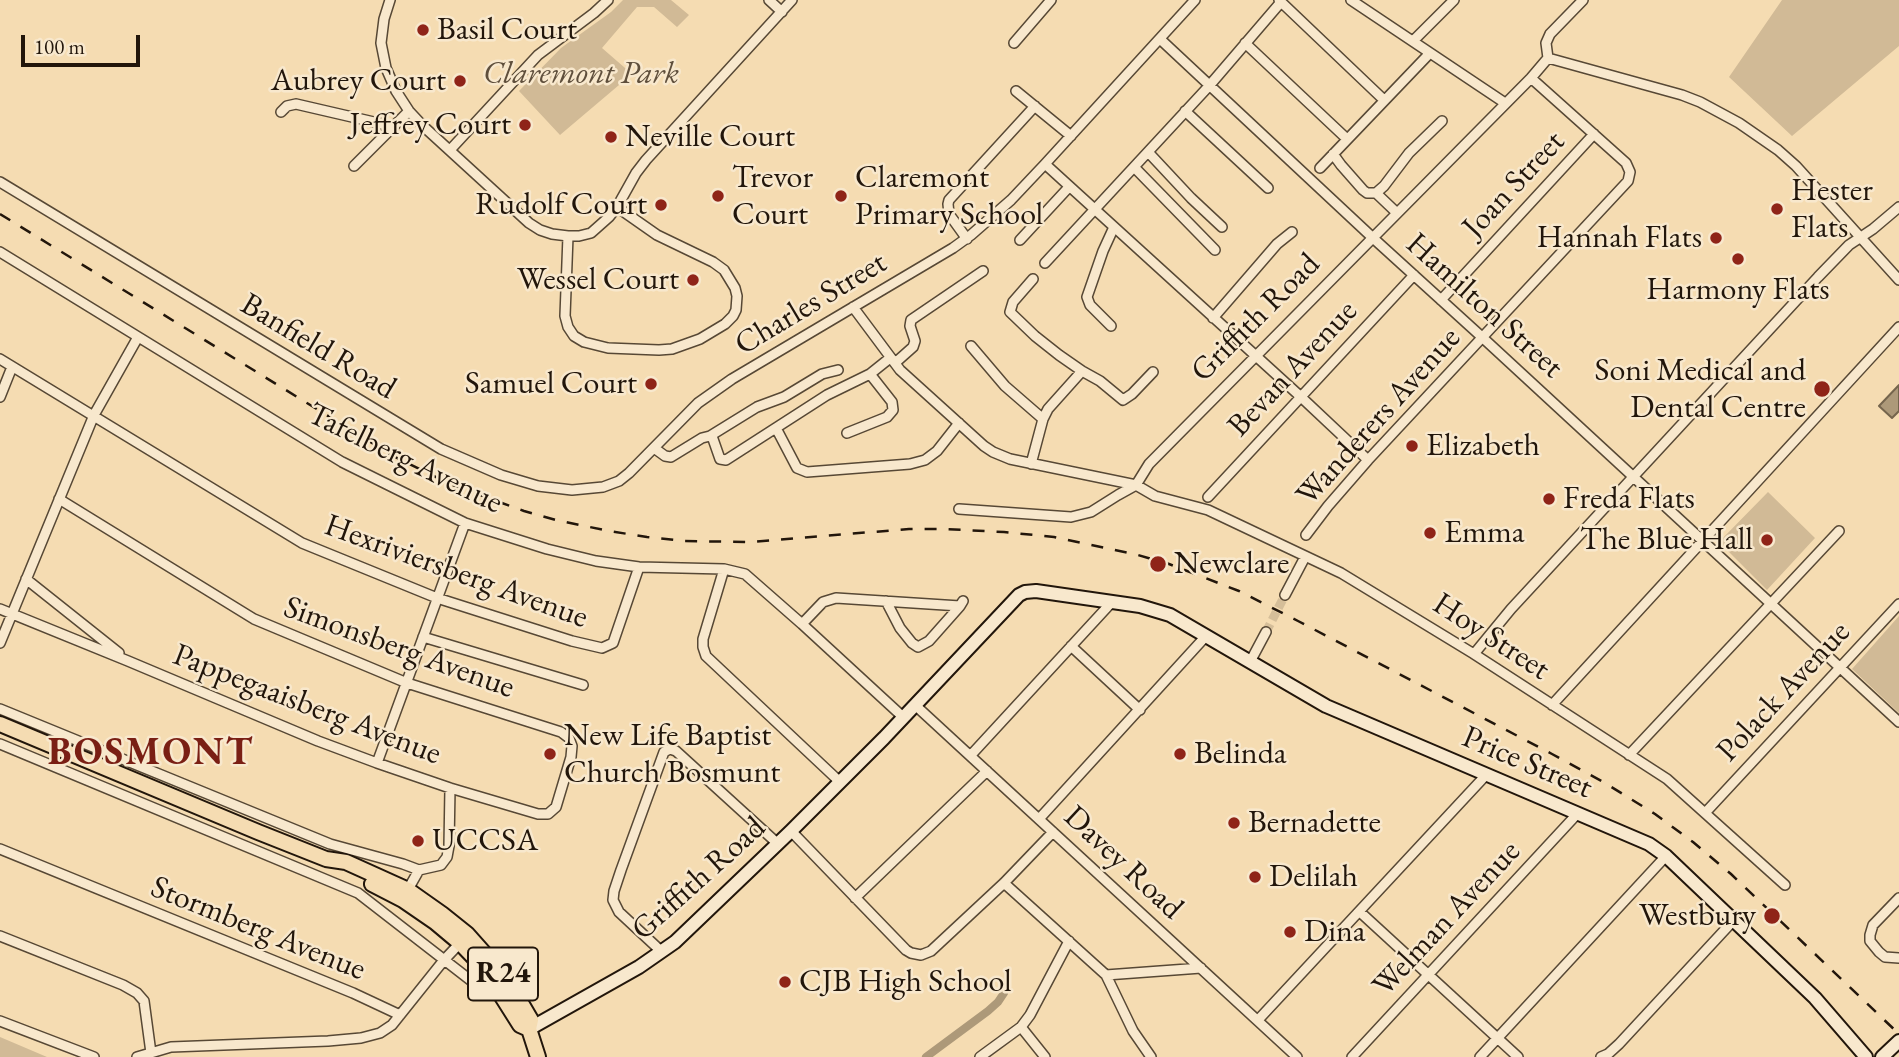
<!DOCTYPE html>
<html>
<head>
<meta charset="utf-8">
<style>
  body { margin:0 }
  #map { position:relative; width:1899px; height:1057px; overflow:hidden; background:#f5dcb2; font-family:"EB Garamond",serif }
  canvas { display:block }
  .scale { position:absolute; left:21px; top:35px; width:119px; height:32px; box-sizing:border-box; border:4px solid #22160b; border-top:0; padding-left:9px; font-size:21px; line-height:24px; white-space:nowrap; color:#22160b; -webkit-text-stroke:5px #f8e8cd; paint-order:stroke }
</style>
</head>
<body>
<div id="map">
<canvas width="1899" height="1057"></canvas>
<div class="scale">100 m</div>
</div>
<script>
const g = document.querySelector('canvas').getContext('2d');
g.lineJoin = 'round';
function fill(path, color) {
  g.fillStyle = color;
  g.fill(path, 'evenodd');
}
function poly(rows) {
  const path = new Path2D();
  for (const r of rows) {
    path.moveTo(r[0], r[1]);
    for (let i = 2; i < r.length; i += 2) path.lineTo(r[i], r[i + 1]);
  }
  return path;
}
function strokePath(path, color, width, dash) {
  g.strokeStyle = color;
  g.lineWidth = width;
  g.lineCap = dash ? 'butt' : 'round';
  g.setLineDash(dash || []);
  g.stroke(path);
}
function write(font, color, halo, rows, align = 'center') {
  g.font = font + ' "EB Garamond",serif';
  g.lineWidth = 5;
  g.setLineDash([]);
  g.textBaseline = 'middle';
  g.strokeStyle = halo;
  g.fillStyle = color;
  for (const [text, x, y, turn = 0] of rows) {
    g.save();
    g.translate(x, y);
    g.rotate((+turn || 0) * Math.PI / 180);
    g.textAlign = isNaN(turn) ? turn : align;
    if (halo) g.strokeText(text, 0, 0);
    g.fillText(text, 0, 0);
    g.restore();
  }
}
fill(poly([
  [623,0,671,0,689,15,677,27,654,7,637,7,602,48,632,74,560,135,519,91,561,48,611,12],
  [1782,0,1899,0,1899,46,1792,136,1729,77],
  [1768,492,1815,538,1767,590,1719,542],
  [1899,616,1899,713,1852,669],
  [0,1037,47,1057,0,1057]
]), '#d1ba96');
const water = poly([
  [1899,385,1899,411,1892,418,1879,406,1899,385]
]);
fill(water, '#ad9979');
strokePath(water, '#75654d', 2);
strokePath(poly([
  [926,1057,988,1011,998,1002,1004,993]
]), '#ad9979', 8);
strokePath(poly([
  [1266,632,1285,595]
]), '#d5be99', 9, [9, 4.5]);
const street = poly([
  [390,0,384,19,381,43,386,68,396,91,409,111,423,126,529,223,540,230,552,234,568,236,579,236,591,233,609,217,617,207,636,173,646,160,792,0],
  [769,0,782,12],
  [1279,0,1384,100],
  [1351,0,1505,103],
  [1160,39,1373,238,1483,338,1899,722],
  [1413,41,1454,0],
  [1014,43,1051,0],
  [1245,43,1347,139],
  [1548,58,1682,95,1700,102,1739,123,1778,150,1796,166,1899,280],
  [1548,58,1546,43,1550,34,1583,0],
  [1016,91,1071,136],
  [1185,111,1268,188],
  [281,112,287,106,296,104,391,126],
  [450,150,538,55,594,13,608,0],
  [1148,152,1191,198,1222,227],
  [1333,154,1341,165,1363,190,1367,193,1376,193,1384,186,1409,153,1442,121],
  [1045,164,1301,397,1368,460],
  [354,166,409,111],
  [1134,167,1215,250],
  [1320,168,1430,53],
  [0,182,441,449,501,475,538,486,572,490,603,487,619,481,629,473,698,403,732,379,953,248,971,235,1011,200,1045,164,1195,0],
  [1376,193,1397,213],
  [568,236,565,316,568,327,574,336,584,342,608,348,659,350,672,349,700,339,725,324,733,316,736,310,737,296,735,288,724,270,713,262,657,235,617,207],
  [967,239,949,214,948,204,949,200,1035,106],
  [1020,240,1069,187],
  [0,252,342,462,465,523,547,549,596,561,639,567,724,569,745,574,802,624,903,717],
  [1045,263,1209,86,1281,2],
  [1033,279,1013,302,1010,312,1035,336,1059,355,1082,371,1100,381,1123,400,1132,394,1153,372],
  [1441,300,1594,134],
  [853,307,900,370,984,446,993,452,1010,459,1136,485,1155,496,1208,510,1341,573,1474,654,1667,779,1785,885],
  [1213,318,1277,244,1292,232],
  [1111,326,1090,305,1087,297,1103,251,1114,227],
  [971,346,1005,386,1043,419],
  [0,359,302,543,437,598,572,641,602,648,613,643,639,567],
  [895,363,913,347,915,341,910,326,911,320,983,271],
  [0,397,12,367],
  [776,428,797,468,807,472,910,464,925,460,937,451,959,423],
  [847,433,887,417,893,410,892,402,870,374],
  [710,436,757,407,784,397,822,374,838,370],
  [654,448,665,456,671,457,702,438,710,436,713,439,720,459,726,460,827,395,870,374,890,358],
  [1031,464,1043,419,1048,409,1082,371],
  [1208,497,1414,275],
  [959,509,1071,517,1091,512,1118,495,1136,485,1149,464,1531,78,1548,58],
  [1306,535,1328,506,1368,460,1628,181,1630,172,1626,163,1531,78],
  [724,569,703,639,703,647,706,656,840,782],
  [26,579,119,653],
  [1285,595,1305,557],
  [886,601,900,628,912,643,918,647,929,641,960,606],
  [0,609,128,661,318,741,377,763,450,788,538,814,548,814,556,807,571,757,572,746,569,738,561,732,407,683,254,619,59,499],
  [802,624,823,602,836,598,960,606,963,601],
  [423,637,583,685],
  [0,643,94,415,138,337],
  [1071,646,1140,710],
  [1474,654,1511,609,1818,277,1849,245,1873,229,1899,207],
  [1250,662,1266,632],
  [915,705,1297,1057],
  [1552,705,1899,327],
  [0,709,330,844,403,864,419,870,441,865,447,857,449,846,450,788],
  [0,744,358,893,487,993],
  [971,755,1111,603],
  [1629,755,1839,531],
  [377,763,465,523],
  [1705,813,1899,604],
  [1039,819,1206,636],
  [791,831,906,950,911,953,921,955,931,951,1004,883,1053,832],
  [0,849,353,993,400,1015],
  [1004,883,1106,975,1133,1031,1151,1057],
  [406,893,419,870],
  [855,898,987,771],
  [1899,898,1873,925,1870,935,1870,941,1879,952,1885,957,1899,958],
  [1360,912,1518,1057],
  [0,936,123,985,137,993,144,1001,151,1053],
  [662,952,619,912,613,900,614,891,621,870,664,752,670,749,676,751,777,843],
  [1106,975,1201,968],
  [1258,1020,1486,775],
  [0,1021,94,1057],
  [1021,1027,1045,1057],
  [137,1057,171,1047,328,1041,361,1038,380,1033,392,1025,444,960,462,941],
  [980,1057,1021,1027,1030,1015,1069,941],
  [1352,1057,1578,813],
  [1480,1057,1666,856],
  [1601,1057,1608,1054,1619,1044,1733,921]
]);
const secondary = poly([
  [529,1029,639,967,675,942,791,831,884,738,1019,595,1025,592,1036,591,1140,606,1170,615,1326,706,1649,844,1666,856,1815,998,1866,1057],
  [1882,1057,1899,1041]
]);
const primary = poly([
  [0,724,258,832,326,859,346,862,408,890,442,914,467,934,507,979,531,1020,529,1029,538,1057],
  [372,884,403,900,435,922,460,943,484,968,520,1025,529,1029]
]);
strokePath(street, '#574835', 12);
strokePath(secondary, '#22160b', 16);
strokePath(primary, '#22160b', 18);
strokePath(street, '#f8e8cd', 9);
strokePath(secondary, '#f8e8cd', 12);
strokePath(primary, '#f5dcb2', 14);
strokePath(poly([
  [0,214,393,456,450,484,524,511,556,520,609,531,647,537,684,541,750,542,909,529,943,529,1004,532,1054,537,1138,555,1169,564,1239,591,1298,621,1552,754,1605,783,1655,814,1693,842,1731,874,1899,1034]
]), '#22160b', 2.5, [12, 12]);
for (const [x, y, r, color] of [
  [423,30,7,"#8f2418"],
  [460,81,7,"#8f2418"],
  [525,125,7,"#8f2418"],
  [611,137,7,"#8f2418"],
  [718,196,7,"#8f2418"],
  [841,196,7,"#8f2418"],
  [661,205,7,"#8f2418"],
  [1777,209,7,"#8f2418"],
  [1716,238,7,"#8f2418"],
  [1738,259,7,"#8f2418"],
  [693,280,7,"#8f2418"],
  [651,384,7,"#8f2418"],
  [1822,389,9,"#8f2418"],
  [1412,446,7,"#8f2418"],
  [1549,499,7,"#8f2418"],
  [1430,533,7,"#8f2418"],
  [1767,540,7,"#8f2418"],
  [1158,564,9,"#8f2418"],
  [550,754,7,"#8f2418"],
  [1180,754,7,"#8f2418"],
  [1234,823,7,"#8f2418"],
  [418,841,7,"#8f2418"],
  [1255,877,7,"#8f2418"],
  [1772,916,9,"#8f2418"],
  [1290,932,7,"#8f2418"],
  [785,982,7,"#8f2418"]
]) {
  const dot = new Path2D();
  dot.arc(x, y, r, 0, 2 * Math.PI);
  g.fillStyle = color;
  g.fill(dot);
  strokePath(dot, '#f8e8cd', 2.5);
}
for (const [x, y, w] of [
  [503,974,70]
]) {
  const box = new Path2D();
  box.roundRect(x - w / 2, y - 26.5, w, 53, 5);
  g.fillStyle = '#f8e8cd';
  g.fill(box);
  strokePath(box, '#22160b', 2);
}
write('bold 30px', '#22160b', null, [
  ["R24",503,974]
]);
write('32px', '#22160b', '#f8e8cd', [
  ["Basil Court",437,30],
  ["Aubrey Court",446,81,"right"],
  ["Jeffrey Court",511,125,"right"],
  ["Neville Court",625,137],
  ["Trevor",732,178],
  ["Court",732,215],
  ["Claremont",855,178],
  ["Primary School",855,215],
  ["Hester",1791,191],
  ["Flats",1791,228],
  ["Rudolf Court",647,205,"right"],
  ["Hannah Flats",1702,238,"right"],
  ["Wessel Court",679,280,"right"],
  ["Harmony Flats",1738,290,"center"],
  ["Soni Medical and",1806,371,"right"],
  ["Dental Centre",1806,408,"right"],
  ["Samuel Court",637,384,"right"],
  ["Elizabeth",1426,446],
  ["Freda Flats",1563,499],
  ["Emma",1444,533],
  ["The Blue Hall",1753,540,"right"],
  ["Newclare",1174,564],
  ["New Life Baptist",564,736],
  ["Church Bosmunt",564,773],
  ["Belinda",1194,754],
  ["Bernadette",1248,823],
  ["UCCSA",432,841],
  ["Delilah",1269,877],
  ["Westbury",1756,916,"right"],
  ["Dina",1304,932],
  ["CJB High School",799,982]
], 'left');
write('italic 32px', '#5f4f3c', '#f8e8cd', [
  ["Claremont Park",581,74]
]);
write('32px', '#22160b', '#f8e8cd', [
  ["Joan Street",1514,185,-47],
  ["Charles Street",811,304,-31],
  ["Hamilton Street",1484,306,42],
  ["Griffith Road",1256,318,-45],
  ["Banfield Road",318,347,31],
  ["Bevan Avenue",1293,369,-47],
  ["Wanderers Avenue",1379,417,-48],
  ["Tafelberg Avenue",405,459,26],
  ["Hexriviersberg Avenue",456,572,20],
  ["Hoy Street",1491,637,33],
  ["Simonsberg Avenue",399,648,20],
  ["Polack Avenue",1784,692,-47],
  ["Pappegaaisberg Avenue",307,705,21],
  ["Price Street",1527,763,23],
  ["Davey Road",1123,863,43],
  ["Griffith Road",699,879,-42],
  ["Welman Avenue",1447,919,-47],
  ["Stormberg Avenue",258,929,22]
]);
g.letterSpacing = '2px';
write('bold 38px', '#7a1f14', '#f8e8cd', [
  ["BOSMONT",151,754]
]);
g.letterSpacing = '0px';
</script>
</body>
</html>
